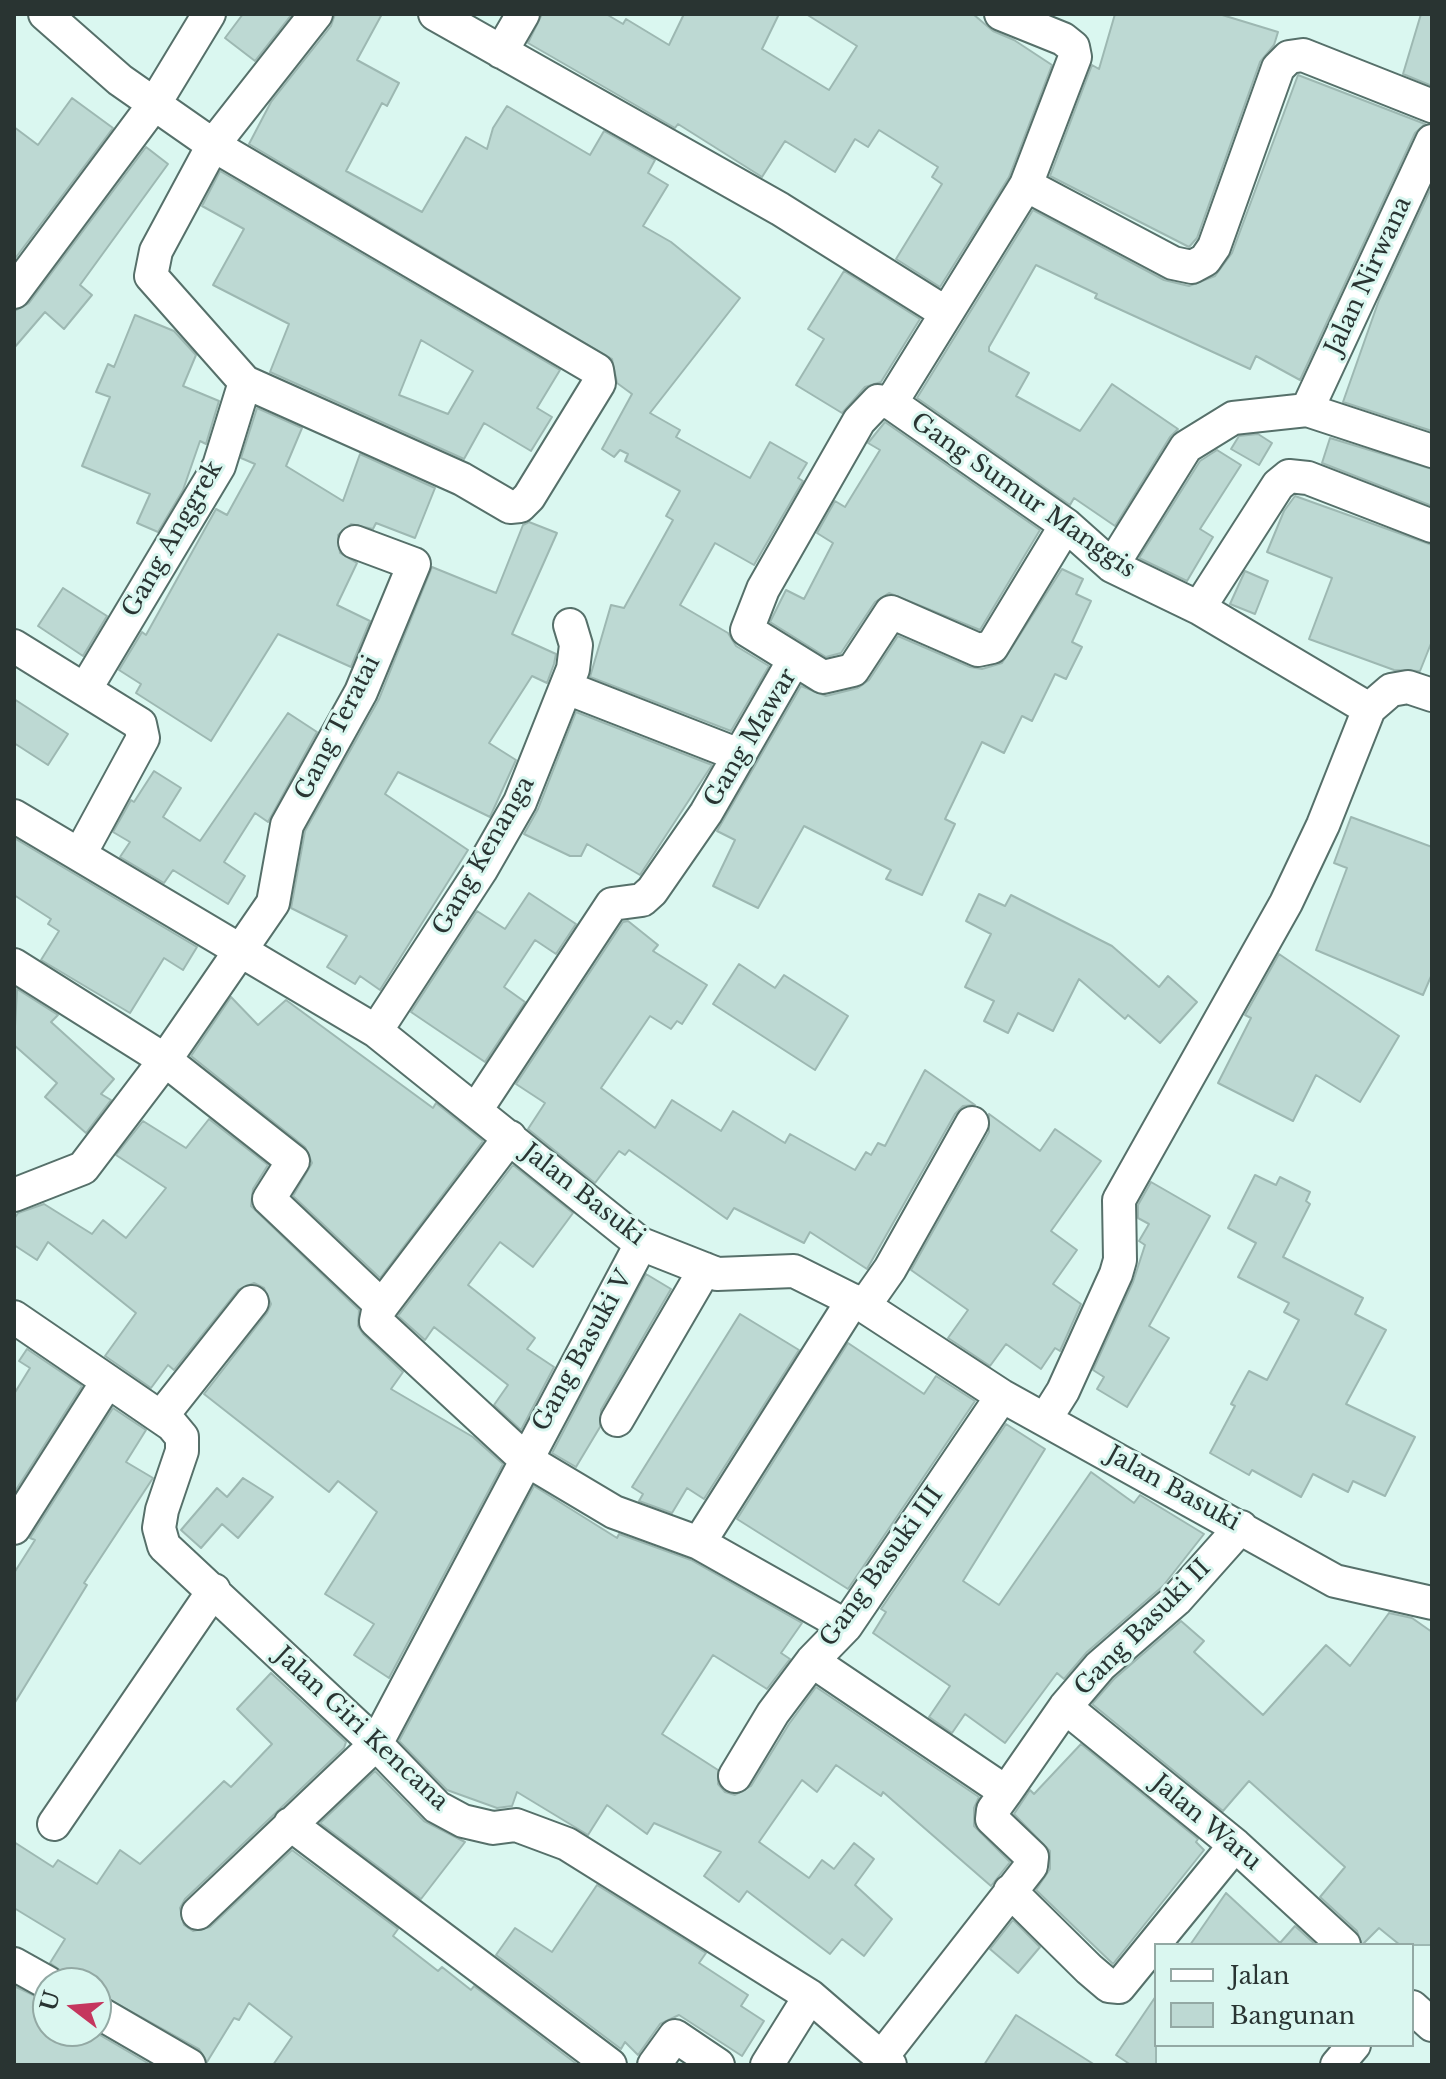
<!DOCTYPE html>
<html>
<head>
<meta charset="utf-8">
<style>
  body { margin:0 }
  #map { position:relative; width:1446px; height:2079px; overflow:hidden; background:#daf7f0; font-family:"Libre Baskerville",serif }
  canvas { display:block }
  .frame { position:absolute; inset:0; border:16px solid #293432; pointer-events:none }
  .legend { position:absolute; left:1154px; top:1943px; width:260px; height:104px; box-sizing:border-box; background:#daf7f0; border:2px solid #93a9a4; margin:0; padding:10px 14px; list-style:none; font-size:24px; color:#293432 }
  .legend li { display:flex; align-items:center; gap:16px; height:40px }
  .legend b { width:40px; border:2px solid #93a9a4 }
  .north { position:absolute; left:32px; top:1967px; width:80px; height:80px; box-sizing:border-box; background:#daf7f0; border:2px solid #93a9a4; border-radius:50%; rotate:286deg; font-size:22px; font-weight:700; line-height:32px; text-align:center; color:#293432 }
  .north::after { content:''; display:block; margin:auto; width:28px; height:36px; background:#c5365e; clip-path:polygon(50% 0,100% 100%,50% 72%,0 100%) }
</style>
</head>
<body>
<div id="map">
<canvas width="1446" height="2079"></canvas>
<div class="frame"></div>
<ul class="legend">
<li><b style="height:10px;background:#fff"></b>Jalan</li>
<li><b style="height:22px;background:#bdd9d3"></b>Bangunan</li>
</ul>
<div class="north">U</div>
</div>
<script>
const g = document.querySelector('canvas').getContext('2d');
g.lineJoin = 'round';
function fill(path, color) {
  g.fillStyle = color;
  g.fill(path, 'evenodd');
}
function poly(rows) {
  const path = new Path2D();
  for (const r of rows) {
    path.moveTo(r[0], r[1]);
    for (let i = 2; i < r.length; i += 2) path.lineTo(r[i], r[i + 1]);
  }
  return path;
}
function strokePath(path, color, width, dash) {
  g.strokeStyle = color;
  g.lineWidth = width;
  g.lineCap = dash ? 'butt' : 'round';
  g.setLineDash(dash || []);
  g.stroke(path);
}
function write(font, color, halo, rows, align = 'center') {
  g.font = font + ' "Libre Baskerville",serif';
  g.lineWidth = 6;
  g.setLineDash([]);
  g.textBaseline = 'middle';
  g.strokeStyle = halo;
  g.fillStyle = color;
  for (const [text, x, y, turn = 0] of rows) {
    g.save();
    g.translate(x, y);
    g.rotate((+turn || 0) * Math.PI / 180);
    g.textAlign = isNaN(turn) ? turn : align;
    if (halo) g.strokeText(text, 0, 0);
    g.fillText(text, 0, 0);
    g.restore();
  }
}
const building = poly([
  [243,14,292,14,255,61,225,38,243,14],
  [335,14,382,14,357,60,399,83,387,106,382,103,346,171,422,212,466,137,487,149,493,128,507,106,590,155,604,131,655,160,648,173,668,185,643,226,671,242,740,298,650,413,680,430,676,437,750,478,770,442,807,463,798,478,803,481,754,565,715,543,680,605,728,633,736,646,769,666,731,731,590,677,611,605,624,608,673,520,666,516,680,491,625,461,628,454,620,450,614,457,602,449,632,394,617,383,612,359,249,144,271,102,331,26,335,14],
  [542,14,606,14,623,24,626,19,669,45,684,14,779,14,762,49,829,90,857,46,806,14,973,14,993,31,1014,40,1052,65,1009,177,940,287,896,259,942,184,932,177,938,167,879,130,868,147,855,139,835,172,785,141,762,177,678,124,675,128,528,43,542,14],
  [1115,14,1219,14,1278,32,1274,45,1260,62,1197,238,1189,247,1050,176,1092,65,1099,69,1115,14],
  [1421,14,1432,14,1432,86,1403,74,1421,14],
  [1298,75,1425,124,1415,133,1300,380,1256,356,1250,369,1095,298,1097,294,1036,265,989,347,989,351,1029,373,1016,396,1080,431,1112,384,1178,429,1170,437,1115,526,1074,498,1070,505,917,398,1033,210,1164,280,1189,286,1215,276,1232,253,1298,75],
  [72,98,113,128,14,260,14,127,38,145,72,98],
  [146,147,168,164,80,285,92,295,64,329,45,312,14,348,14,311,29,303,146,147],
  [220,171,560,370,537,408,552,417,531,451,484,423,464,459,270,372,289,324,213,285,244,229,202,206,220,171],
  [421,340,473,371,448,414,399,395,421,340],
  [1432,186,1432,431,1343,402,1379,300,1432,186],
  [844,271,920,319,881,382,865,387,842,413,796,385,824,339,808,329,844,271],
  [135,315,174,331,196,355,183,386,219,401,206,444,200,441,183,490,158,532,137,523,150,494,82,466,110,397,96,392,108,364,114,367,135,315],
  [257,408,302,428,286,466,343,501,360,454,435,488,415,538,376,523,373,529,351,524,338,535,340,553,357,563,337,605,370,621,351,667,278,634,211,741,136,693,141,684,119,670,142,632,146,635,216,509,227,515,255,464,241,458,257,408],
  [885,422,1040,530,980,630,889,593,875,602,841,653,826,657,770,622,786,590,804,599,833,543,817,533,835,501,845,507,880,450,868,443,885,422],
  [1258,434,1272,443,1259,465,1231,449,1239,436,1258,434],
  [1330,438,1432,469,1432,506,1322,463,1330,438],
  [1217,450,1241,465,1200,529,1213,537,1187,581,1139,558,1200,461,1217,450],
  [1295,496,1432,545,1432,641,1420,671,1394,670,1309,639,1332,578,1267,552,1284,511,1295,496],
  [529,522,557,533,512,634,556,654,554,664,547,683,532,676,489,743,516,760,490,817,398,772,385,794,468,850,380,990,360,976,355,984,327,967,347,936,291,908,305,831,379,699,432,567,496,593,523,525,529,522],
  [1062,569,1083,579,1076,594,1091,601,1072,642,1082,647,1066,679,1055,674,1032,721,1022,716,1004,753,982,742,945,819,955,824,922,895,886,879,891,870,804,826,758,908,713,886,735,840,717,831,801,686,826,696,858,688,869,680,898,636,970,667,982,669,1002,663,1062,569],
  [1245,571,1268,581,1255,614,1230,604,1245,571],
  [63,588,107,616,83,656,38,626,63,588],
  [14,699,68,734,48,765,14,743,14,699],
  [576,712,712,765,640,875,587,844,581,856,570,856,524,834,538,809,576,712],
  [288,713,317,732,268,822,255,813,224,862,245,876,228,904,173,870,164,883,120,857,130,842,113,832,131,800,134,802,154,771,181,788,163,817,200,841,288,713],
  [1351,817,1432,847,1432,974,1423,995,1316,950,1347,868,1334,863,1351,817],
  [14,838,197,947,183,970,164,958,130,1013,41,960,59,931,48,924,51,919,14,895,14,838],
  [529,893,576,924,556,954,535,940,504,987,525,1002,485,1062,411,1012,477,911,505,929,529,893],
  [979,894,1005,906,1011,895,1112,946,1159,987,1168,976,1197,1002,1160,1043,1128,1015,1125,1019,1079,979,1053,1031,1018,1013,1008,1033,984,1021,994,1001,965,987,991,934,966,921,979,894],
  [628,921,658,945,653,951,707,985,682,1024,677,1021,671,1029,650,1016,601,1088,655,1128,672,1100,721,1131,733,1111,785,1143,790,1134,855,1170,866,1152,871,1155,878,1143,885,1146,925,1070,975,1105,963,1106,955,1114,867,1269,810,1232,804,1243,734,1208,727,1219,629,1150,625,1155,619,1151,595,1183,528,1129,545,1103,516,1084,623,922,628,921],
  [1279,954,1399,1036,1360,1102,1316,1075,1293,1121,1218,1083,1251,1018,1245,1015,1279,954],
  [739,964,775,988,784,975,848,1016,815,1070,713,1004,739,964],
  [17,989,58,1015,51,1022,114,1079,101,1094,111,1100,86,1133,45,1097,57,1083,14,1045,17,989],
  [231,997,258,1025,286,1000,433,1108,436,1103,483,1141,380,1278,293,1196,312,1163,305,1147,191,1056,231,997],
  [989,1114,1040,1151,1055,1129,1101,1161,1051,1231,1077,1250,1053,1284,1081,1304,1060,1351,1055,1348,1041,1369,1006,1344,990,1366,948,1338,968,1310,911,1270,989,1132,989,1114],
  [209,1119,268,1165,253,1189,251,1206,359,1310,358,1326,363,1334,403,1372,391,1389,473,1437,503,1464,389,1678,354,1655,374,1624,325,1594,377,1512,338,1481,329,1492,204,1394,267,1313,271,1304,264,1288,254,1283,238,1290,174,1370,168,1365,151,1388,105,1356,136,1313,48,1242,37,1260,14,1245,14,1219,18,1213,44,1204,92,1234,103,1220,126,1238,166,1188,116,1155,143,1121,186,1148,209,1119],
  [513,1165,573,1213,533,1267,500,1242,468,1285,535,1338,527,1349,554,1367,521,1430,494,1405,508,1385,434,1327,425,1340,398,1316,513,1165],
  [1255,1175,1276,1185,1280,1177,1310,1192,1306,1201,1310,1204,1283,1257,1363,1298,1355,1314,1386,1330,1346,1404,1415,1437,1385,1496,1353,1481,1348,1492,1313,1474,1301,1497,1252,1470,1249,1475,1210,1453,1235,1406,1231,1404,1249,1371,1267,1380,1299,1320,1284,1312,1289,1303,1238,1277,1256,1243,1228,1228,1255,1175],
  [1151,1182,1210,1216,1149,1326,1169,1338,1127,1407,1097,1389,1104,1377,1093,1370,1133,1282,1145,1245,1139,1241,1149,1224,1138,1218,1138,1205,1151,1182],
  [646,1274,671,1289,601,1410,600,1427,576,1467,552,1453,646,1274],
  [740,1314,799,1350,704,1499,687,1488,672,1513,639,1501,643,1494,632,1487,740,1314],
  [848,1343,924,1394,936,1376,975,1401,848,1589,737,1519,848,1343],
  [27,1349,82,1386,14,1493,14,1394,30,1368,19,1361,27,1349],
  [113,1408,146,1430,126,1462,153,1478,84,1583,87,1585,14,1704,14,1573,35,1540,30,1538,113,1408],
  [1006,1424,1045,1449,963,1581,999,1605,1091,1472,1134,1503,1140,1495,1204,1534,1163,1586,1087,1652,1064,1679,1057,1673,1005,1743,965,1714,952,1733,929,1717,950,1686,873,1633,886,1612,881,1609,1006,1424],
  [243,1478,273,1497,238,1538,222,1524,201,1548,181,1530,217,1488,227,1497,243,1478],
  [534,1486,617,1538,619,1534,691,1560,802,1623,781,1653,790,1659,767,1689,713,1655,662,1734,718,1770,718,1784,725,1792,735,1795,751,1786,789,1724,816,1687,979,1797,974,1808,974,1826,1010,1862,991,1886,883,1792,881,1796,836,1765,817,1792,802,1780,759,1842,809,1878,822,1860,834,1869,854,1843,874,1859,855,1885,892,1919,864,1956,842,1939,830,1954,747,1891,739,1902,704,1876,721,1852,654,1823,647,1834,607,1805,588,1835,517,1792,512,1806,497,1808,447,1790,399,1741,534,1486],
  [1389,1613,1412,1618,1432,1632,1432,1945,1400,1945,1379,1928,1362,1945,1357,1931,1320,1897,1345,1867,1249,1781,1223,1811,1092,1704,1114,1679,1181,1621,1204,1641,1194,1652,1263,1715,1326,1645,1350,1666,1389,1613],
  [271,1673,346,1742,344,1748,185,1899,180,1908,184,1925,193,1931,210,1927,292,1850,398,1929,393,1936,438,1971,442,1967,471,1990,474,1986,578,2065,273,2065,292,2037,249,2003,239,2020,234,2018,207,2062,199,2049,96,1992,96,1983,67,1983,64,1973,50,1963,65,1939,14,1908,14,1842,53,1867,58,1860,97,1884,120,1850,140,1864,224,1781,231,1787,272,1744,237,1709,271,1673],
  [1081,1744,1198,1839,1196,1842,1204,1850,1113,1964,1036,1890,1050,1869,1050,1851,1014,1814,1030,1790,1034,1794,1081,1744],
  [375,1771,424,1821,465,1842,421,1899,320,1823,375,1771],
  [597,1885,706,1953,699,1963,748,1995,741,2006,764,2021,742,2056,679,2015,660,2024,638,2055,625,2042,621,2049,496,1955,515,1928,552,1952,597,1885],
  [1226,1893,1280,1943,1295,1926,1316,1945,1190,1945,1226,1893],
  [1013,1920,1040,1947,1018,1973,990,1949,1013,1920],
  [14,1986,48,2002,48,2031,93,2031,151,2065,14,2065,14,1986],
  [1156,1996,1156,2065,1131,2065,1116,2055,1156,1996],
  [1016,2015,1095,2065,984,2065,1016,2015]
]);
fill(building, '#bdd9d3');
strokePath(building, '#9db8b2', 2);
const street = poly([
  [45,14,120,80,213,145,597,370,599,383,529,497,520,506,510,507,462,479,245,382,151,276,156,251,213,145,316,14],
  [435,14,780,209,946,313],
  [501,52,523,14],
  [1026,185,1173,263,1192,267,1205,260,1214,247,1278,68,1289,57,1303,55,1432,106],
  [14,292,155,103,209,14],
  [891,403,1026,185,1075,57,1073,47,1063,39,1001,14],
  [1307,410,1432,141],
  [1066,525,992,647,978,650,891,612,853,670,823,677,747,630,763,589,859,421,878,401,891,403,1066,525,1112,566,1199,608,1369,709,1391,690,1408,687,1432,695],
  [1112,566,1186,447,1233,418,1307,410,1432,451],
  [1199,608,1278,485,1289,476,1308,478,1432,526],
  [14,646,140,724,143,738,80,854],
  [86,688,219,466,245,382],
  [567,688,739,755],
  [14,816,376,1031,641,1244,717,1274,794,1271,864,1306,1002,1396,1335,1581,1432,1603],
  [14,965,165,1060,293,1161,269,1199,382,1306],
  [376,1031,481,870,520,802,573,669,576,645,570,625],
  [476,1110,612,904,642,900,652,891,706,813,794,660],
  [510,1137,378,1311,376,1321,525,1459,614,1512,699,1543,846,1626],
  [14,1195,83,1168,165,1060,273,903,287,825,361,692,414,564,355,542],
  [864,1306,890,1269,972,1123],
  [14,1317,172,1425,182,1437,182,1451,162,1510,159,1528,164,1546,376,1744,437,1807,463,1821,493,1828,516,1825,567,1844,810,1996,890,2065],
  [161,1417,252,1302],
  [1046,1418,1063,1391,1116,1274,1120,1260,1119,1200,1286,903,1323,825,1369,709],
  [617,1420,705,1269],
  [14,1528,107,1382],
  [699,1543,853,1300],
  [812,1661,1006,1792],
  [1065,1707,1235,1845,1344,1945],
  [735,1776,773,1713,812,1661,846,1626,1002,1396],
  [54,1824,214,1590],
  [290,1824,610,2065],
  [1010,1891,1089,1969,1109,1986,1119,1987,1235,1845],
  [198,1913,376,1744,641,1244],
  [14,1964,48,1983],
  [1412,2007,1432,2025],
  [96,2011,189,2065],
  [881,2058,1031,1866,1032,1857,992,1819,993,1810,1006,1792,1065,1707,1100,1666,1176,1600,1241,1527],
  [654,2065,675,2036,718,2065],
  [767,2065,810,1996],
  [1337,2065,1354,2045]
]);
strokePath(street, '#56706a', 36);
strokePath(street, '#fff', 32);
write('24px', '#293432', '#daf7f0', [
  ["Jalan Nirwana",1369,276,-65],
  ["Gang Sumur Manggis",1023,496,35],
  ["Gang Anggrek",173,539,-60],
  ["Gang Teratai",338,728,-63],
  ["Gang Mawar",751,738,-59],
  ["Gang Kenanga",484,856,-60],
  ["Jalan Basuki",583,1195,38],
  ["Gang Basuki V",583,1351,-61],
  ["Jalan Basuki",1173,1489,29],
  ["Gang Basuki III",882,1567,-54],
  ["Gang Basuki II",1143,1628,-45],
  ["Jalan Giri Kencana",361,1729,43],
  ["Jalan Waru",1206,1823,40]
]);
</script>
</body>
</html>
